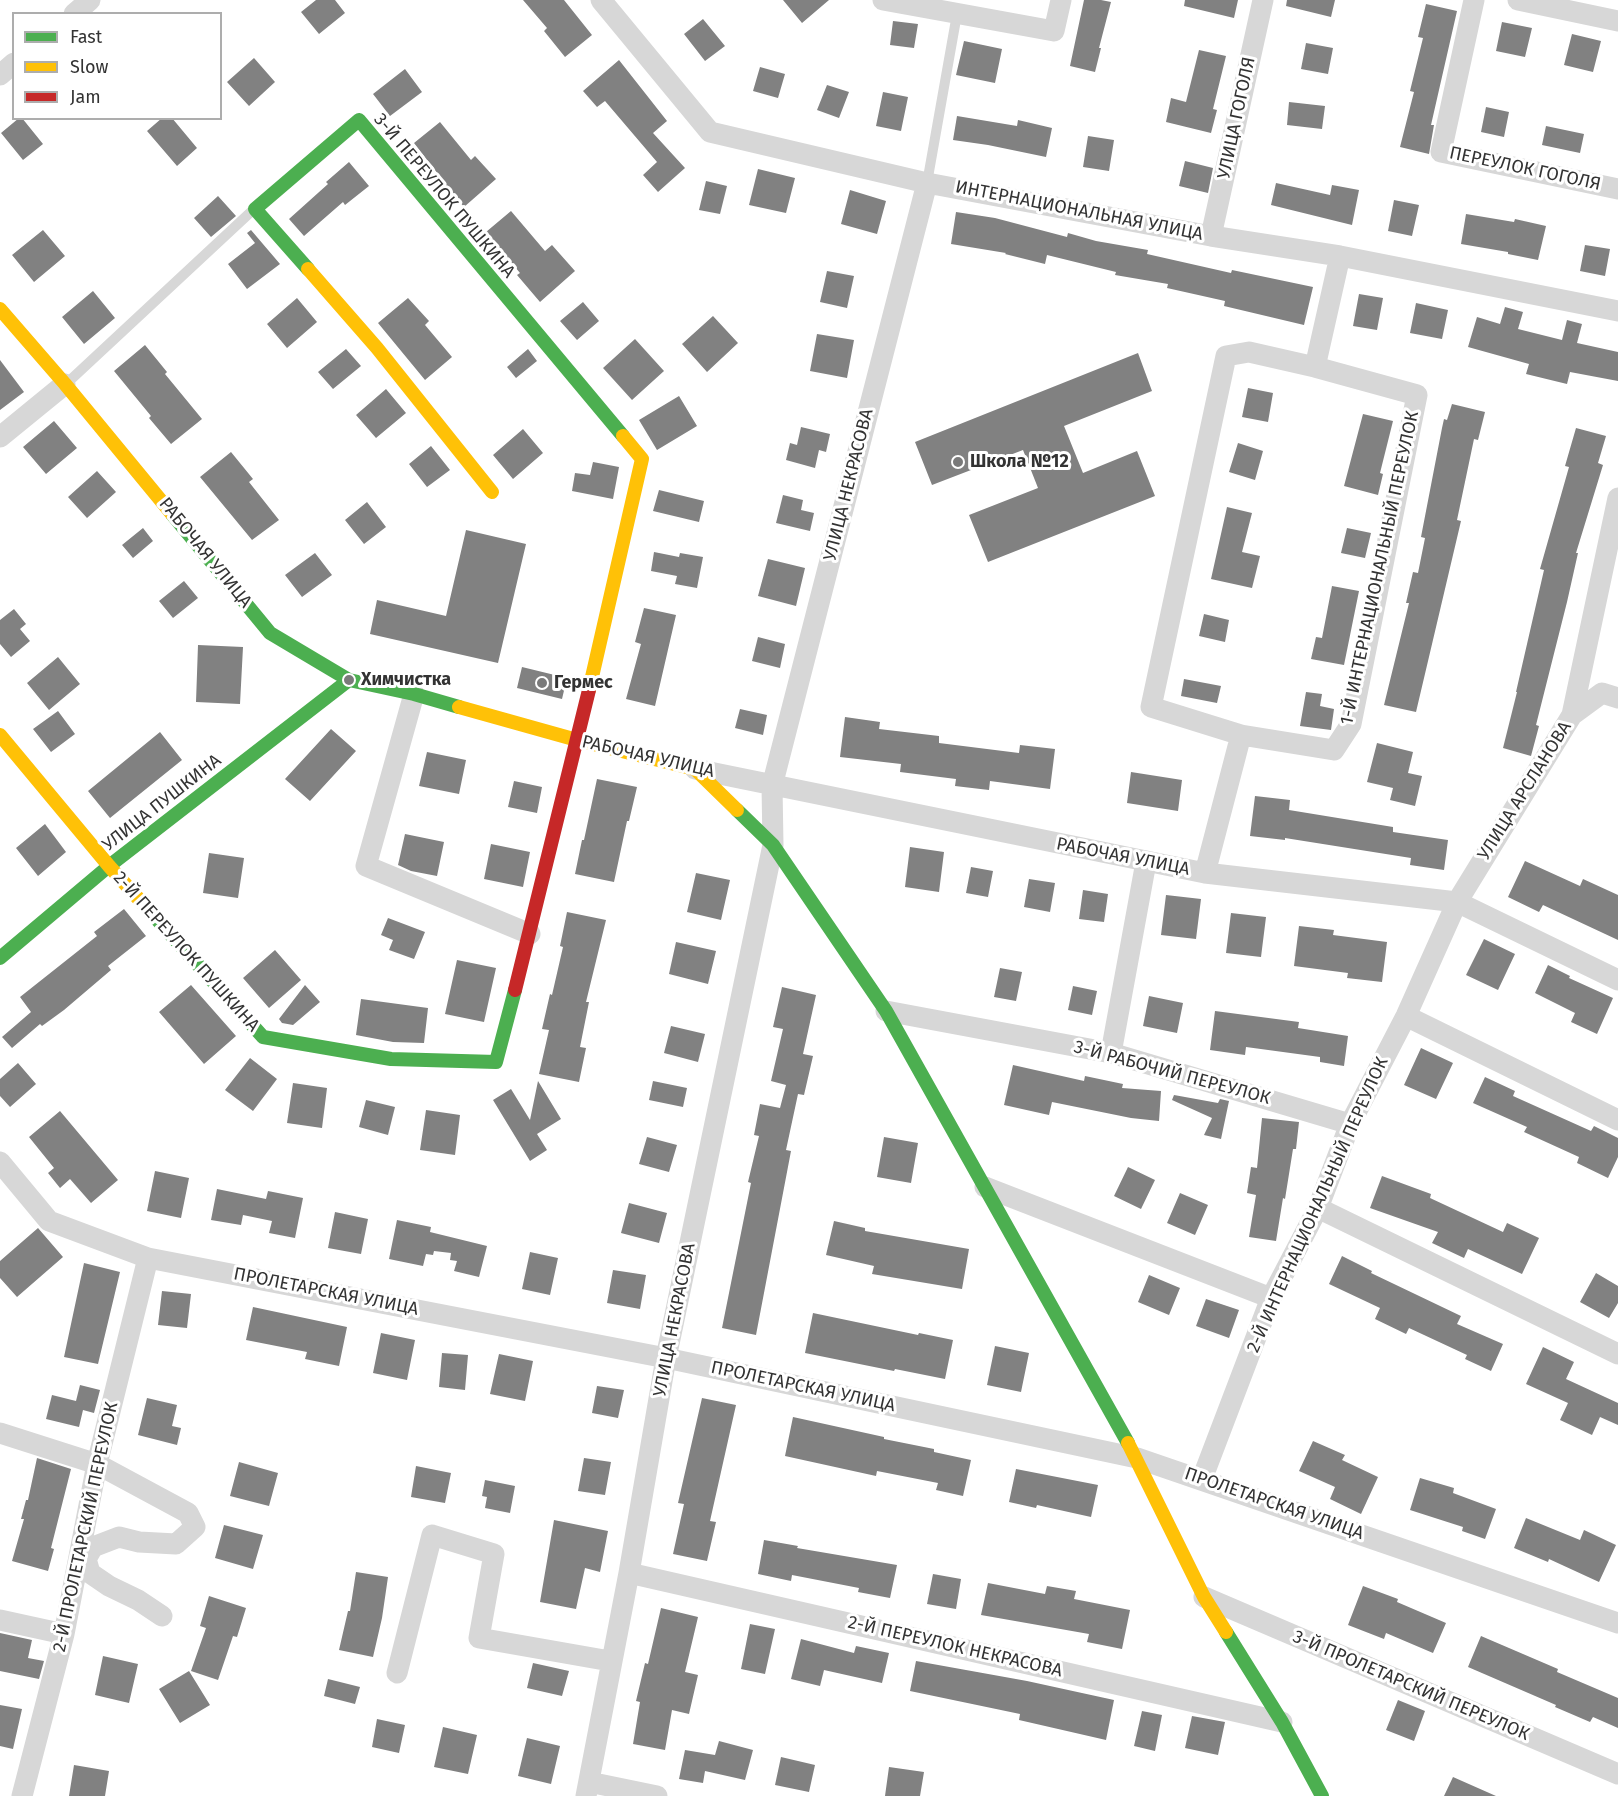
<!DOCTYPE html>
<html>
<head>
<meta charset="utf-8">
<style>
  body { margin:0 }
  #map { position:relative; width:1618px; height:1796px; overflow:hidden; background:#fff; font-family:"Fira Sans",sans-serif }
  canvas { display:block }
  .legend { position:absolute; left:12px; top:12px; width:210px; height:108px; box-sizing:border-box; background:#fff; border:2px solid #adadad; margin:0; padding:8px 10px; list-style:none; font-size:18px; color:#333 }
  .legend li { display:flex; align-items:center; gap:12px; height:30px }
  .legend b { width:30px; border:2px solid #adadad }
</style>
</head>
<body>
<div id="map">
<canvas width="1618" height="1796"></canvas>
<ul class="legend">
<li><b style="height:8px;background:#4caf50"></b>Fast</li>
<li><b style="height:8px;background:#ffc107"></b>Slow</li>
<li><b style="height:8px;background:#c62828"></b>Jam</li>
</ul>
</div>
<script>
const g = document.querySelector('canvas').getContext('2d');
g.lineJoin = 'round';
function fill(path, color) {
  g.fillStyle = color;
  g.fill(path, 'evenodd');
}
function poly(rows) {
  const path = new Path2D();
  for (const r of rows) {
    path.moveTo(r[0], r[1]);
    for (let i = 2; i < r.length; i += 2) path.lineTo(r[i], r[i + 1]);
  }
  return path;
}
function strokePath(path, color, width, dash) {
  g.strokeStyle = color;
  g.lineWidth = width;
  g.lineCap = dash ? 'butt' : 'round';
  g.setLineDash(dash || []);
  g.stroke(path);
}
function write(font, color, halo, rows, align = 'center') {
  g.font = font + ' "Fira Sans",sans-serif';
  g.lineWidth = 6;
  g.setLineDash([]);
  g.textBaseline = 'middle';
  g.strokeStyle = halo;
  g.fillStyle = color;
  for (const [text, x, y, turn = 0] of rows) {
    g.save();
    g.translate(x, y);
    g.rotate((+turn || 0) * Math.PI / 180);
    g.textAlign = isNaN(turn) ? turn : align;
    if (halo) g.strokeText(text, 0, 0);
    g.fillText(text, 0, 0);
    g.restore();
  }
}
fill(poly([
  [316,0,335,0,345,13,319,34,301,12],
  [523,0,564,0,592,35,565,57,544,31,547,28],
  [783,0,829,0,802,23],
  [1084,0,1101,0,1111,2,1099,48,1101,48,1095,72,1070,66],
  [1185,0,1238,0,1234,18,1184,6],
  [1287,0,1335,0,1331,17,1286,6],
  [1426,4,1457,11,1431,125,1434,125,1429,154,1400,147,1414,92,1410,91,1423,38,1418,37],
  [703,19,725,46,705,61,684,34],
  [893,21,918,24,914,48,890,45],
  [1502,22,1532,28,1525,57,1496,51],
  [1572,34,1601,41,1593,72,1564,65],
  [964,41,1002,49,995,83,956,75],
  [1306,43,1333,48,1328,74,1301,69],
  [1199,50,1226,56,1213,109,1217,110,1211,133,1166,122,1171,98,1186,102],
  [254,58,275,82,249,106,227,82],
  [619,60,667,121,653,133,685,168,658,192,643,175,657,162,605,101,597,107,583,91],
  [760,67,785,74,778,98,753,91],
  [405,69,422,92,390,116,373,94],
  [827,85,849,92,839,118,817,110],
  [883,92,908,97,901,131,876,126],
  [1289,102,1325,106,1322,129,1287,125],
  [1486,107,1509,112,1504,137,1481,132],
  [957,116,1017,126,1018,120,1052,128,1046,157,988,145,953,140],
  [19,118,22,118,43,144,23,160,1,133],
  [162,118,172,118,197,148,177,166,147,131],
  [440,122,471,160,475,156,496,179,464,207,444,184,445,183,414,143],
  [1546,126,1584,134,1580,153,1542,145],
  [1088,136,1114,140,1109,171,1083,167],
  [1185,161,1213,168,1208,193,1179,186],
  [349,162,369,186,345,205,343,202,304,236,289,219,328,184,326,182],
  [758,169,795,178,786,213,749,205],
  [706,181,727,186,720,214,699,210],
  [1276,183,1330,195,1332,185,1359,190,1352,225,1271,205],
  [850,190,886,201,877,234,841,224],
  [218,196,236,216,211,237,194,218],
  [1394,200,1419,205,1412,236,1388,231],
  [511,211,545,251,552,245,575,271,540,302,517,275,520,273,486,232],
  [956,212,995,218,1067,237,1068,233,1096,241,1148,250,1147,254,1231,273,1232,270,1313,287,1304,325,1224,306,1225,301,1167,288,1168,284,1115,275,1116,272,1047,255,1045,264,1005,254,1006,253,951,244],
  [1466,214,1514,222,1515,219,1546,226,1538,260,1508,254,1508,252,1461,244],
  [43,230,65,256,34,282,12,255],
  [251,230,280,264,247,289,228,264,255,243,247,233],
  [1585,245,1610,249,1605,276,1580,271],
  [827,271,854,276,847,308,820,302],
  [93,291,115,318,84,344,62,317],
  [1359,294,1383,298,1377,330,1353,326],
  [297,298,317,322,287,348,267,324],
  [408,298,429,321,425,325,452,357,425,380,378,323],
  [583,302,599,321,577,340,560,321],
  [1416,303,1448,310,1442,339,1410,333],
  [1505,307,1523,312,1518,329,1562,340,1567,320,1582,324,1577,343,1618,352,1618,381,1570,372,1567,384,1526,374,1529,364,1468,347,1477,317,1500,324],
  [713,316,738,343,707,372,682,344],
  [817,334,854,340,847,378,810,371],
  [635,339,664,371,632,400,603,368],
  [145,345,167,372,165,374,202,419,171,444,149,418,151,416,114,371],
  [346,349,361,366,333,389,318,372],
  [528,349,537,361,516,378,507,367],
  [1138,353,1152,391,1064,426,1083,473,1137,451,1155,496,988,562,969,515,1038,488,1023,450,932,485,915,442],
  [0,360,24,392,0,410],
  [1248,388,1273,393,1268,422,1242,417],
  [386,389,406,413,376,438,356,415],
  [679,396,697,426,657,450,639,420],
  [1452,404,1485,412,1478,440,1474,439,1457,520,1461,521,1416,712,1384,705,1409,603,1406,603,1413,572,1418,573,1425,538,1421,537,1442,428,1444,419,1447,420],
  [1363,414,1393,421,1380,473,1383,474,1378,495,1344,486],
  [54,421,77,448,46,474,23,447],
  [801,427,830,434,826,452,819,450,815,468,786,460,790,443,797,445],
  [1576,428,1606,436,1598,463,1603,465,1576,553,1578,553,1567,602,1536,725,1539,726,1531,756,1503,748,1517,692,1516,692,1544,570,1540,569,1569,467,1565,466],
  [523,429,543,453,513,479,493,455],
  [1238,443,1263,451,1255,480,1229,472],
  [431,446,450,470,427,487,409,464],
  [231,452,253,479,249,482,279,520,252,540,200,477],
  [593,462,619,467,613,499,572,491,575,473,590,475],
  [97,471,116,492,87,518,68,497],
  [659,490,704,501,699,522,653,511],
  [783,495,803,500,801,510,814,513,810,531,776,523],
  [367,502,386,527,364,544,345,520],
  [1227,507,1252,513,1242,552,1260,556,1252,588,1211,579],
  [143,528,153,541,133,558,122,545],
  [1347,528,1371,533,1365,558,1341,553],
  [466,530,526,544,498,663,370,634,377,600,446,616],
  [654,552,679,557,680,553,703,557,697,588,675,584,677,576,651,571],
  [315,553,332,575,302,597,285,575],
  [768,559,805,568,796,606,758,596],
  [184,581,198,598,173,618,159,601],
  [1332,586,1359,591,1344,665,1311,659,1316,637,1322,638],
  [644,608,676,615,655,706,626,699,641,644,635,642],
  [14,609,26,624,20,629,30,641,11,657,0,644,0,620],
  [1204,614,1229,620,1225,642,1199,636],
  [758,637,785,644,780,668,752,661],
  [198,645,243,647,240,704,196,702],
  [58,657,80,684,49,710,27,683],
  [522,667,567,678,562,699,517,688],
  [1184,679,1221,686,1217,703,1181,696],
  [1306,692,1322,694,1320,706,1334,709,1331,730,1300,726],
  [740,709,767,715,763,735,735,728],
  [58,711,75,734,51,752,33,729],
  [845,717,880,722,879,729,939,736,939,743,1019,753,1020,745,1055,749,1050,789,990,781,989,790,955,786,956,779,900,772,901,764,840,757],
  [331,729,356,751,310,801,285,779],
  [160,732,182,760,110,818,88,791],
  [1377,743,1413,752,1408,773,1422,776,1415,806,1390,800,1393,788,1367,782],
  [427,752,466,760,459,794,419,786],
  [1131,772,1182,780,1178,811,1127,803],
  [597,779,637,787,629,821,627,821,614,882,575,874,582,840,584,840],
  [514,781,542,787,537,813,508,807],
  [1255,796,1290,800,1289,810,1393,827,1393,832,1448,840,1444,870,1410,865,1411,858,1285,838,1285,840,1250,836],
  [45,824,66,852,38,876,16,848],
  [405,834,444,842,437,876,411,871,398,865],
  [491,844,530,852,523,887,484,879],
  [910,847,944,852,939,892,905,887],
  [209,853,244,858,238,898,203,893],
  [1525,861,1580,886,1583,879,1618,895,1618,940,1543,905,1539,912,1508,897],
  [971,867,993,871,988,897,966,893],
  [696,873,730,880,721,920,687,912],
  [1029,879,1055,883,1050,912,1024,907],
  [1083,890,1108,894,1104,922,1079,919],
  [1166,895,1201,899,1196,939,1161,935],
  [124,909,146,936,108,966,111,970,64,1010,42,1026,40,1024,12,1048,2,1037,31,1012,20,997,97,936,94,932],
  [567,912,606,920,586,1002,589,1002,580,1047,586,1048,579,1082,539,1074,549,1030,542,1029,550,994,552,995,563,947,560,946],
  [1231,913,1266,917,1261,957,1226,953],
  [388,918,425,932,414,959,389,950,393,940,381,935],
  [1299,926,1334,930,1333,935,1387,942,1382,982,1347,978,1348,973,1294,966],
  [1484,939,1515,954,1498,990,1466,975],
  [676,942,716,951,708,984,669,974],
  [275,950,301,980,269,1008,243,978],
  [457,960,496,968,484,1022,445,1014],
  [1548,965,1570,976,1569,978,1613,998,1597,1034,1571,1022,1575,1013,1535,993],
  [1000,968,1022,972,1016,1001,994,997],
  [191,985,236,1036,204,1064,159,1012],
  [305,985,320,1002,293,1025,282,1023,279,1019],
  [1073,986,1097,991,1092,1015,1068,1010],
  [782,987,816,995,803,1054,813,1056,804,1095,798,1094,786,1150,791,1151,756,1335,722,1328,751,1183,748,1182,759,1136,754,1135,760,1104,780,1108,786,1085,771,1081,783,1029,773,1027],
  [1149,996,1183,1003,1177,1033,1143,1026],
  [361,999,428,1008,424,1043,393,1042,356,1035],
  [1215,1011,1299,1022,1298,1028,1348,1036,1344,1066,1320,1062,1320,1057,1246,1047,1245,1055,1210,1050],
  [671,1026,705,1034,698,1062,664,1053],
  [1421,1048,1453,1063,1436,1099,1404,1085],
  [250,1058,277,1079,253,1111,225,1090],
  [18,1063,36,1084,10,1107,0,1096,0,1079],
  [1013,1065,1084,1081,1085,1076,1123,1084,1122,1088,1161,1091,1159,1121,1131,1118,1052,1102,1049,1115,1004,1105],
  [1485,1077,1515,1091,1513,1096,1591,1131,1594,1126,1618,1138,1618,1157,1608,1178,1577,1163,1579,1157,1524,1132,1527,1127,1473,1103],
  [538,1081,561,1119,537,1134,547,1150,530,1161,493,1100,511,1089,530,1120],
  [653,1081,687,1088,683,1107,649,1100],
  [293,1083,327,1088,322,1128,287,1123],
  [1174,1095,1218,1103,1220,1099,1229,1101,1221,1139,1204,1135,1212,1118,1172,1100],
  [366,1100,395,1107,388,1135,359,1127],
  [426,1110,460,1115,455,1155,420,1150],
  [60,1111,118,1180,91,1203,70,1179,60,1188,48,1173,54,1168,29,1137],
  [1262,1118,1299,1122,1296,1149,1293,1149,1285,1199,1283,1198,1276,1241,1249,1237,1256,1195,1247,1193,1251,1167,1257,1168],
  [647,1137,677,1145,669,1172,639,1164],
  [884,1137,918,1143,911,1183,877,1177],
  [1128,1167,1155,1180,1141,1209,1114,1196],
  [155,1171,189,1178,181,1218,147,1211],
  [1382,1176,1431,1194,1430,1198,1503,1232,1507,1223,1539,1238,1522,1274,1468,1249,1464,1258,1432,1243,1438,1232,1370,1208],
  [217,1189,266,1199,268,1191,303,1198,295,1238,269,1233,272,1221,243,1215,241,1225,211,1220],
  [1180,1193,1208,1205,1195,1235,1167,1223],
  [629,1203,667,1213,659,1243,621,1233],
  [335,1212,368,1219,361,1254,328,1248],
  [397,1220,431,1227,430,1232,487,1246,479,1277,454,1271,457,1261,450,1260,451,1253,434,1251,433,1255,426,1254,423,1266,389,1259],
  [834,1221,865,1228,865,1231,969,1249,962,1289,872,1274,874,1266,826,1255],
  [38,1228,63,1257,17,1297,0,1278,0,1261],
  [530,1252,558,1258,550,1295,522,1289],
  [1342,1256,1372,1271,1371,1273,1461,1316,1457,1324,1503,1344,1491,1371,1465,1359,1467,1355,1409,1328,1406,1334,1375,1319,1380,1308,1329,1284],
  [84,1263,120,1272,98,1364,64,1357],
  [613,1270,646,1275,640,1309,607,1303],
  [1596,1273,1618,1286,1618,1303,1609,1318,1580,1302],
  [1149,1275,1180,1288,1169,1315,1138,1302],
  [162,1291,191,1294,187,1328,158,1325],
  [1206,1299,1239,1310,1229,1338,1196,1326],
  [253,1307,347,1327,339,1366,305,1359,307,1352,246,1340],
  [813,1313,918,1335,919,1333,953,1340,945,1379,895,1369,894,1371,805,1353],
  [381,1333,415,1340,407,1380,373,1373],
  [995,1346,1029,1353,1021,1392,987,1385],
  [1543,1347,1574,1362,1566,1379,1618,1403,1618,1425,1600,1417,1592,1435,1560,1420,1568,1403,1526,1384],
  [442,1353,468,1355,465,1390,439,1387],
  [499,1354,533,1361,525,1401,490,1394],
  [80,1385,100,1390,94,1413,83,1410,79,1427,46,1419,52,1395,76,1401],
  [597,1386,624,1390,618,1418,592,1413],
  [147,1398,177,1405,172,1426,181,1428,177,1445,138,1435],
  [702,1398,736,1405,710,1521,716,1522,707,1561,673,1554,684,1504,678,1503],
  [793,1417,884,1437,884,1439,934,1449,934,1452,971,1460,963,1496,936,1490,938,1483,877,1471,876,1476,785,1456],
  [1313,1441,1345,1455,1342,1460,1378,1477,1361,1514,1330,1499,1335,1487,1299,1471],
  [37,1458,71,1469,51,1548,54,1549,48,1571,12,1561,24,1519,21,1519,26,1500,28,1500],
  [584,1458,611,1462,605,1495,578,1491],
  [239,1462,278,1473,269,1506,230,1496],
  [416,1466,451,1473,445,1503,411,1497],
  [1016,1469,1098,1485,1091,1517,1037,1505,1036,1508,1009,1502],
  [1420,1478,1454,1488,1453,1493,1496,1509,1485,1539,1462,1531,1463,1527,1410,1510],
  [485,1480,515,1486,510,1513,485,1508,487,1497,482,1496],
  [1526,1518,1580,1540,1584,1530,1616,1545,1599,1582,1549,1559,1548,1562,1514,1548],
  [554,1520,608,1531,600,1572,585,1568,576,1609,540,1602],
  [224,1525,263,1535,253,1569,215,1558],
  [764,1540,798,1546,797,1548,897,1565,890,1598,858,1592,859,1588,792,1575,791,1581,758,1574],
  [356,1572,388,1577,382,1618,373,1657,339,1650,348,1611,350,1611],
  [933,1574,961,1579,956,1609,927,1604],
  [988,1583,1045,1594,1047,1586,1076,1591,1074,1599,1130,1610,1122,1649,1087,1642,1089,1634,981,1615],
  [1363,1586,1398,1599,1397,1602,1446,1623,1433,1653,1386,1633,1384,1639,1348,1625],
  [209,1596,246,1608,237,1637,233,1636,218,1680,191,1671,206,1628,200,1626],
  [661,1608,698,1617,685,1672,698,1675,689,1714,672,1710,665,1750,633,1744,640,1702,636,1701,645,1663,648,1664],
  [750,1624,775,1629,765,1674,741,1669],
  [0,1633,32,1640,28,1658,44,1661,39,1679,0,1671],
  [1481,1636,1558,1669,1557,1672,1618,1698,1618,1728,1593,1717,1590,1722,1555,1707,1556,1705,1468,1667],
  [801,1639,854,1653,856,1646,889,1653,882,1683,824,1670,820,1686,791,1679],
  [103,1656,138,1664,129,1703,95,1695],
  [916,1661,1027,1681,1114,1700,1106,1740,1019,1720,1020,1714,910,1691],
  [533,1663,569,1671,562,1696,527,1688],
  [189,1671,210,1705,180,1723,159,1689],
  [328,1679,360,1687,355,1704,324,1696],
  [1398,1700,1425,1711,1414,1741,1386,1730],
  [0,1705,22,1709,13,1749,0,1746],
  [1142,1711,1162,1715,1155,1751,1134,1746],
  [1192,1716,1225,1722,1218,1755,1185,1748],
  [377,1719,405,1725,399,1753,372,1747],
  [443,1727,477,1735,468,1774,434,1767],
  [527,1738,560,1746,551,1784,518,1776],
  [719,1741,753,1750,745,1780,705,1771,703,1783,679,1779,685,1750,715,1755],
  [781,1757,815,1765,809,1792,775,1785],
  [74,1765,109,1771,105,1796,69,1796],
  [889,1767,924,1772,920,1796,885,1796],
  [1453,1777,1496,1796,1444,1796]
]), '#818181');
strokePath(poly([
  [927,183,957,14],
  [66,384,254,209]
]), '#d7d7d7', 10);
strokePath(poly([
  [601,0,710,132,927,183,1211,236,1340,256,1618,311],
  [883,0,1054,31,1061,0],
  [1474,0,1441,152,1618,189],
  [1518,0,1618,21],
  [74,14,90,0],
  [0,75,14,63],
  [1211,236,1263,0],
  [0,437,65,384],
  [414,694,366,866,530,934],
  [1572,715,1602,693,1618,698],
  [1241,735,1151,707,1226,356,1249,352,1315,367],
  [695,769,1205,873,1457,902,1618,980],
  [1205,873,1241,735,1334,750,1351,724,1417,395,1315,367,1340,256],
  [886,1011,1111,1053,1350,1124],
  [1406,1016,1618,1120],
  [1111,1053,1146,862],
  [0,1162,49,1221,148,1258,666,1358,1137,1458,1618,1623],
  [985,1187,1271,1298],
  [1318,1208,1618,1354],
  [0,1433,97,1464,188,1513,195,1527,176,1544,139,1542,119,1537,93,1547,86,1559,90,1573,109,1586,138,1600,162,1616],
  [1202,1479,1271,1298,1318,1208,1350,1124,1406,1016,1457,902,1572,715,1618,498],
  [629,1573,1282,1722],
  [1204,1597,1618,1774],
  [0,1620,64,1634],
  [397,1673,432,1535,494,1554,479,1638,610,1661],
  [589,1782,657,1796],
  [22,1796,64,1634,97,1464,148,1258],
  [586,1796,629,1573,666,1358,773,845,772,786,927,183]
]), '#d7d7d7', 21);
strokePath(poly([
  [308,269,255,209,359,120,623,436],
  [172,514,270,633,349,680,414,694,459,707],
  [737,810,773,845,886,1011,1128,1443],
  [145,906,263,1037,391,1059,496,1062,515,990],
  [0,958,109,866,349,680],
  [1226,1632,1282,1722,1322,1796]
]), '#4caf50', 14);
strokePath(poly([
  [308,269,377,348,492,492],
  [0,309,65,384,172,514],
  [589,690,642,459,623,436],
  [459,707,577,740,695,769,737,810],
  [0,735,109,866,145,906],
  [1128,1443,1204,1597,1226,1632]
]), '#ffc107', 14);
strokePath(poly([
  [515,990,589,690]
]), '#c62828', 14);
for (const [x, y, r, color] of [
  [958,462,6,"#7a7a7a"],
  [349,680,6,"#7a7a7a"],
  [542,683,6,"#7a7a7a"]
]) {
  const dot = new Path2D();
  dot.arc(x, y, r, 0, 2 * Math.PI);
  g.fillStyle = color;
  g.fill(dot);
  strokePath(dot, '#fff', 2);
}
write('18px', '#333', '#fff', [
  ["УЛИЦА ГОГОЛЯ",1237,118,-78],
  ["ПЕРЕУЛОК ГОГОЛЯ",1525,169,12],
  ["3-Й ПЕРЕУЛОК ПУШКИНА",444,196,50],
  ["ИНТЕРНАЦИОНАЛЬНАЯ УЛИЦА",1079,211,11],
  ["УЛИЦА НЕКРАСОВА",849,485,-76],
  ["РАБОЧАЯ УЛИЦА",205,553,51],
  ["1-Й ИНТЕРНАЦИОНАЛЬНЫЙ ПЕРЕУЛОК",1380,568,-78],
  ["РАБОЧАЯ УЛИЦА",648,757,13],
  ["УЛИЦА АРСЛАНОВА",1525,791,-58],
  ["УЛИЦА ПУШКИНА",162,803,-38],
  ["РАБОЧАЯ УЛИЦА",1123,857,11],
  ["2-Й ПЕРЕУЛОК ПУШКИНА",186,952,48],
  ["3-Й РАБОЧИЙ ПЕРЕУЛОК",1172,1073,15],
  ["2-Й ИНТЕРНАЦИОНАЛЬНЫЙ ПЕРЕУЛОК",1318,1205,-66],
  ["ПРОЛЕТАРСКАЯ УЛИЦА",326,1292,11],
  ["УЛИЦА НЕКРАСОВА",675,1320,-79],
  ["ПРОЛЕТАРСКАЯ УЛИЦА",803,1387,12],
  ["ПРОЛЕТАРСКАЯ УЛИЦА",1274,1504,19],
  ["2-Й ПРОЛЕТАРСКИЙ ПЕРЕУЛОК",86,1527,-78],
  ["2-Й ПЕРЕУЛОК НЕКРАСОВА",955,1647,13],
  ["3-Й ПРОЛЕТАРСКИЙ ПЕРЕУЛОК",1411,1686,23]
]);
write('bold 18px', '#333', '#fff', [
  ["Школа №12",970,462],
  ["Химчистка",361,680],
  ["Гермес",554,683]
], 'left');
</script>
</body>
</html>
